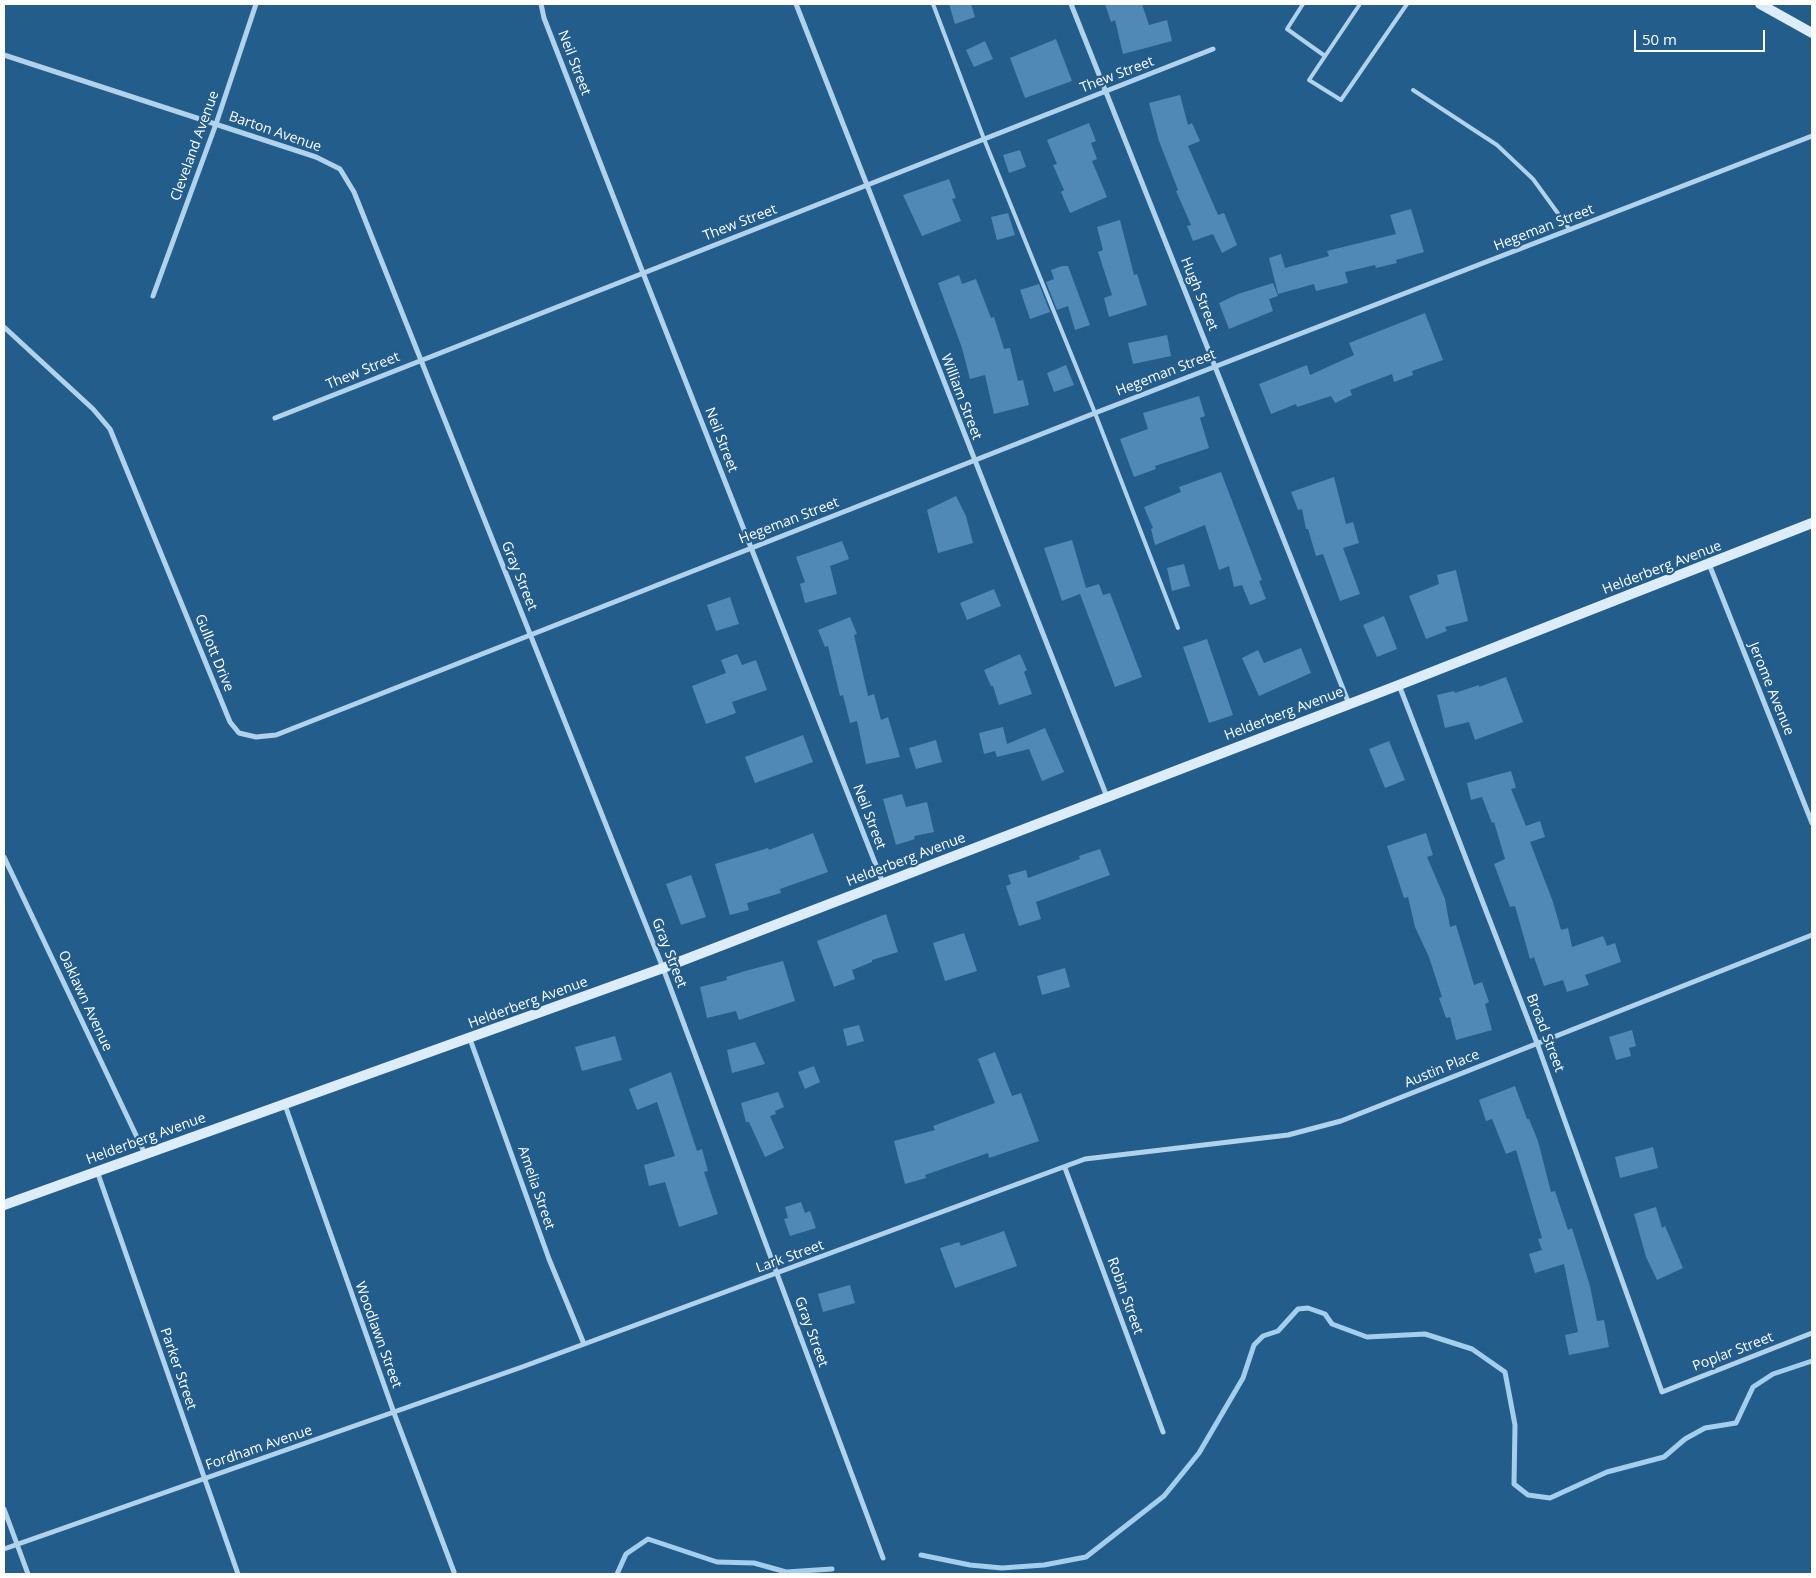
<!DOCTYPE html>
<html>
<head>
<meta charset="utf-8">
<style>
  body { margin:0 }
  #map { position:relative; width:1816px; height:1578px; overflow:hidden; background:#235d8c; font-family:"Open Sans",sans-serif }
  canvas { display:block }
  .frame { position:absolute; inset:0; border:5px solid #fff; pointer-events:none }
  .scale { position:absolute; left:1634px; top:30px; width:131px; height:22px; box-sizing:border-box; border:2px solid #fff; border-top:0; padding-left:6px; font-size:15px; line-height:18px; white-space:nowrap; color:#fff; -webkit-text-stroke:4px #235d8c; paint-order:stroke }
</style>
</head>
<body>
<div id="map">
<canvas width="1816" height="1578"></canvas>
<div class="frame"></div>
<div class="scale">50 m</div>
</div>
<script>
const g = document.querySelector('canvas').getContext('2d');
g.lineJoin = 'round';
function poly(rows) {
  const path = new Path2D();
  for (const r of rows) {
    path.moveTo(r[0], r[1]);
    for (let i = 2; i < r.length; i += 2) path.lineTo(r[i], r[i + 1]);
  }
  return path;
}
function strokePath(path, color, width, dash) {
  g.strokeStyle = color;
  g.lineWidth = width;
  g.lineCap = dash ? 'butt' : 'round';
  g.setLineDash(dash || []);
  g.stroke(path);
}
function fill(path, color) {
  g.fillStyle = color;
  g.fill(path, 'evenodd');
}
function write(font, color, halo, rows, align = 'center') {
  g.font = font + ' "Open Sans",sans-serif';
  g.lineWidth = 4.5;
  g.setLineDash([]);
  g.textBaseline = 'middle';
  g.strokeStyle = halo;
  g.fillStyle = color;
  for (const [text, x, y, turn = 0] of rows) {
    g.save();
    g.translate(x, y);
    g.rotate((+turn || 0) * Math.PI / 180);
    g.textAlign = isNaN(turn) ? turn : align;
    if (halo) g.strokeText(text, 0, 0);
    g.fillText(text, 0, 0);
    g.restore();
  }
}
strokePath(poly([
  [921,1555,970,1565,1002,1568,1044,1565,1086,1557,1164,1496,1199,1453,1243,1378,1254,1345,1263,1336,1278,1331,1298,1309,1308,1308,1325,1314,1332,1324,1367,1337,1425,1334,1472,1349,1505,1372,1515,1425,1514,1484,1528,1495,1550,1498,1607,1472,1664,1457,1685,1439,1705,1428,1736,1423,1753,1387,1773,1374,1812,1361],
  [617,1574,626,1554,648,1539,717,1562,754,1563,786,1572,832,1569]
]), '#a5ceec', 5);
fill(poly([
  [949,4,971,4,975,17,955,24],
  [1105,4,1142,4,1149,25,1167,20,1172,41,1123,54,1115,20,1111,22],
  [1056,39,1072,81,1025,98,1010,58],
  [985,41,993,59,974,67,966,50],
  [1180,95,1188,125,1192,123,1200,141,1188,146,1218,215,1224,213,1237,245,1222,253,1213,234,1193,241,1187,226,1191,225,1176,191,1178,190,1159,141,1149,103],
  [1089,123,1096,141,1091,143,1097,159,1092,161,1107,197,1070,213,1061,192,1064,190,1053,165,1057,164,1047,140],
  [1020,150,1026,167,1009,173,1003,155],
  [949,179,956,198,952,199,961,221,922,236,903,195],
  [1411,209,1424,252,1396,260,1397,263,1376,268,1375,265,1345,272,1348,283,1316,291,1314,284,1278,294,1269,258,1281,254,1285,268,1329,256,1327,251,1396,234,1390,215],
  [1008,213,1015,235,997,240,991,217],
  [1120,220,1134,275,1137,274,1147,305,1109,317,1104,298,1112,295,1098,252,1103,250,1097,227],
  [1062,266,1068,266,1090,325,1075,330,1068,306,1057,310,1046,282,1054,279,1051,270],
  [959,275,962,284,976,279,991,318,994,317,1004,349,1010,348,1018,381,1023,380,1029,405,994,414,985,375,970,379,962,348,938,283],
  [1273,283,1278,296,1269,299,1273,311,1229,329,1219,303,1238,294],
  [1039,284,1050,312,1030,319,1020,290],
  [1425,313,1443,360,1412,371,1413,375,1394,382,1392,374,1350,390,1352,395,1335,403,1331,396,1297,407,1296,404,1271,414,1259,384,1307,365,1310,375,1354,355,1349,343],
  [1167,335,1171,356,1133,364,1128,343],
  [1066,365,1074,385,1054,392,1047,373],
  [1199,396,1205,416,1200,418,1209,448,1155,466,1156,469,1134,477,1120,439,1148,429,1143,413],
  [1221,472,1262,580,1259,581,1266,599,1250,605,1242,585,1234,587,1229,566,1219,570,1205,525,1155,545,1151,529,1153,528,1144,507,1181,492,1179,487],
  [1334,477,1346,524,1353,522,1359,543,1343,548,1360,594,1340,601,1323,554,1316,556,1308,529,1306,529,1302,509,1298,510,1291,492],
  [956,496,966,516,973,543,938,553,927,510],
  [1072,540,1086,588,1099,584,1103,595,1110,593,1142,677,1115,687,1080,594,1062,601,1044,548],
  [842,541,849,559,830,566,837,594,805,603,800,584,805,582,796,557],
  [1184,564,1190,586,1172,591,1167,568],
  [1456,570,1468,621,1445,627,1447,631,1426,639,1409,596,1439,584,1437,575],
  [994,589,1001,606,967,620,960,603],
  [730,597,739,624,716,631,707,605],
  [1384,616,1397,649,1377,657,1363,625],
  [850,617,857,634,854,635,868,696,874,694,881,720,888,717,900,757,866,764,857,721,850,723,843,695,840,696,828,646,825,647,818,630],
  [1207,639,1233,715,1209,723,1183,647],
  [1301,648,1311,673,1259,696,1242,658,1258,650,1264,663],
  [737,654,742,665,756,660,767,690,732,702,736,713,706,724,692,686,726,673,721,660],
  [1020,654,1027,670,1024,672,1032,694,999,705,993,686,991,686,984,670],
  [1506,677,1523,722,1475,740,1469,722,1445,728,1437,695,1454,691,1455,693,1479,685,1479,687],
  [1003,727,1007,744,1045,728,1064,772,1042,781,1029,749,997,757,995,751,984,754,979,733],
  [803,735,813,762,755,783,745,757],
  [936,740,942,762,916,769,909,748],
  [1389,741,1405,780,1385,788,1369,749],
  [1511,771,1516,788,1511,789,1526,826,1540,821,1545,837,1530,842,1553,902,1561,930,1568,928,1572,947,1603,936,1607,946,1615,943,1621,962,1585,975,1589,985,1567,992,1563,980,1544,986,1534,957,1530,959,1515,906,1510,907,1494,864,1505,859,1494,822,1492,823,1482,797,1471,800,1467,783],
  [902,794,906,807,927,802,934,832,914,836,915,839,896,845,883,799],
  [813,833,828,872,780,889,781,893,747,903,749,910,730,915,715,864,768,848,769,850],
  [1426,833,1433,855,1427,857,1445,899,1450,927,1456,925,1474,985,1482,982,1489,1002,1485,1004,1492,1030,1456,1040,1450,1017,1446,1018,1439,998,1442,997,1429,957,1415,927,1408,897,1404,898,1387,846],
  [1100,849,1110,875,1036,902,1041,919,1019,926,1006,886,1011,884,1008,875,1026,870,1028,878,1080,859,1079,856],
  [691,875,706,917,681,925,666,884],
  [886,914,898,952,872,960,872,962,852,970,855,979,834,987,817,941],
  [964,933,977,971,945,981,933,943],
  [783,961,795,1001,739,1020,736,1011,707,1018,700,987,727,980,726,977,745,971],
  [1065,968,1070,987,1042,995,1037,976],
  [859,1025,864,1041,847,1046,843,1029],
  [1632,1030,1636,1046,1629,1048,1631,1056,1616,1060,1609,1037],
  [615,1036,622,1060,582,1071,575,1047],
  [755,1042,765,1064,732,1073,727,1050],
  [995,1052,1012,1096,1021,1093,1039,1141,989,1158,988,1153,925,1175,926,1178,905,1184,894,1141,935,1130,933,1126,995,1103,978,1059],
  [814,1066,820,1082,805,1089,798,1072],
  [671,1072,697,1151,702,1149,708,1171,704,1172,718,1214,679,1227,665,1182,649,1186,644,1165,675,1156,657,1102,637,1110,629,1089],
  [1515,1086,1527,1119,1529,1119,1538,1141,1551,1192,1555,1191,1568,1230,1572,1228,1590,1286,1597,1321,1604,1320,1609,1347,1569,1355,1565,1335,1578,1332,1564,1264,1535,1273,1529,1254,1542,1250,1538,1239,1542,1238,1516,1150,1506,1154,1492,1119,1486,1121,1479,1100],
  [778,1092,784,1107,775,1111,776,1114,770,1116,784,1148,765,1157,749,1122,746,1122,741,1103],
  [1653,1147,1658,1168,1620,1178,1615,1157],
  [801,1202,805,1213,810,1211,816,1228,790,1236,784,1219,788,1218,785,1207],
  [1656,1207,1662,1228,1665,1226,1683,1268,1657,1280,1646,1257,1634,1214],
  [1004,1231,1017,1266,955,1288,940,1248,959,1242,961,1246],
  [850,1285,855,1303,823,1312,818,1294]
]), '#5089b5');
strokePath(poly([
  [933,4,984,139,1095,413,1178,628],
  [1303,4,1287,29,1325,56],
  [1360,4,1309,80,1341,100,1407,4],
  [1413,90,1497,145,1533,179,1570,230]
]), '#b1d2eb', 4);
strokePath(poly([
  [541,4,544,18,643,273,883,883],
  [796,4,1107,797],
  [1071,4,1349,704],
  [4,55,316,157,340,169,354,192,663,968,883,1558],
  [153,296,216,124,256,4],
  [4,327,93,409,110,429,230,722,239,733,256,737,276,735,1095,413,1812,136],
  [275,418,1213,49],
  [1709,564,1812,823],
  [1399,685,1537,1043,1662,1392,1812,1333],
  [4,857,145,1154],
  [470,1039,549,1259,584,1344],
  [285,1105,394,1413,454,1572],
  [1065,1168,1163,1432],
  [97,1171,238,1574],
  [4,1509,28,1574],
  [4,1549,522,1367,1085,1159,1288,1135,1341,1121,1812,935]
]), '#b1d2eb', 5);
strokePath(poly([
  [1760,4,1812,33],
  [4,1205,663,968,1399,685,1812,523]
]), '#dcecf9', 10);
write('14px', '#fff', '#235d8c', [
  ["Neil Street",574,63,69],
  ["Thew Street",1117,75,-21],
  ["Barton Avenue",275,132,19],
  ["Cleveland Avenue",195,146,-70],
  ["Thew Street",740,223,-21],
  ["Hegeman Street",1544,228,-21],
  ["Hugh Street",1199,294,68],
  ["Thew Street",363,371,-22],
  ["Hegeman Street",1166,373,-21],
  ["William Street",961,397,69],
  ["Neil Street",721,440,69],
  ["Hegeman Street",789,521,-21],
  ["Helderberg Avenue",1662,568,-21],
  ["Gray Street",519,576,68],
  ["Gullott Drive",214,653,68],
  ["Jerome Avenue",1771,689,68],
  ["Helderberg Avenue",1284,714,-21],
  ["Neil Street",869,817,69],
  ["Helderberg Avenue",906,860,-21],
  ["Gray Street",669,953,69],
  ["Oaklawn Avenue",85,1001,65],
  ["Helderberg Avenue",528,1003,-20],
  ["Broad Street",1545,1033,69],
  ["Austin Place",1442,1069,-22],
  ["Helderberg Avenue",146,1139,-20],
  ["Amelia Street",536,1188,71],
  ["Lark Street",790,1257,-20],
  ["Robin Street",1125,1296,70],
  ["Gray Street",811,1332,70],
  ["Woodlawn Street",378,1335,70],
  ["Poplar Street",1733,1352,-21],
  ["Parker Street",178,1369,71],
  ["Fordham Avenue",259,1448,-19]
]);
</script>
</body>
</html>
